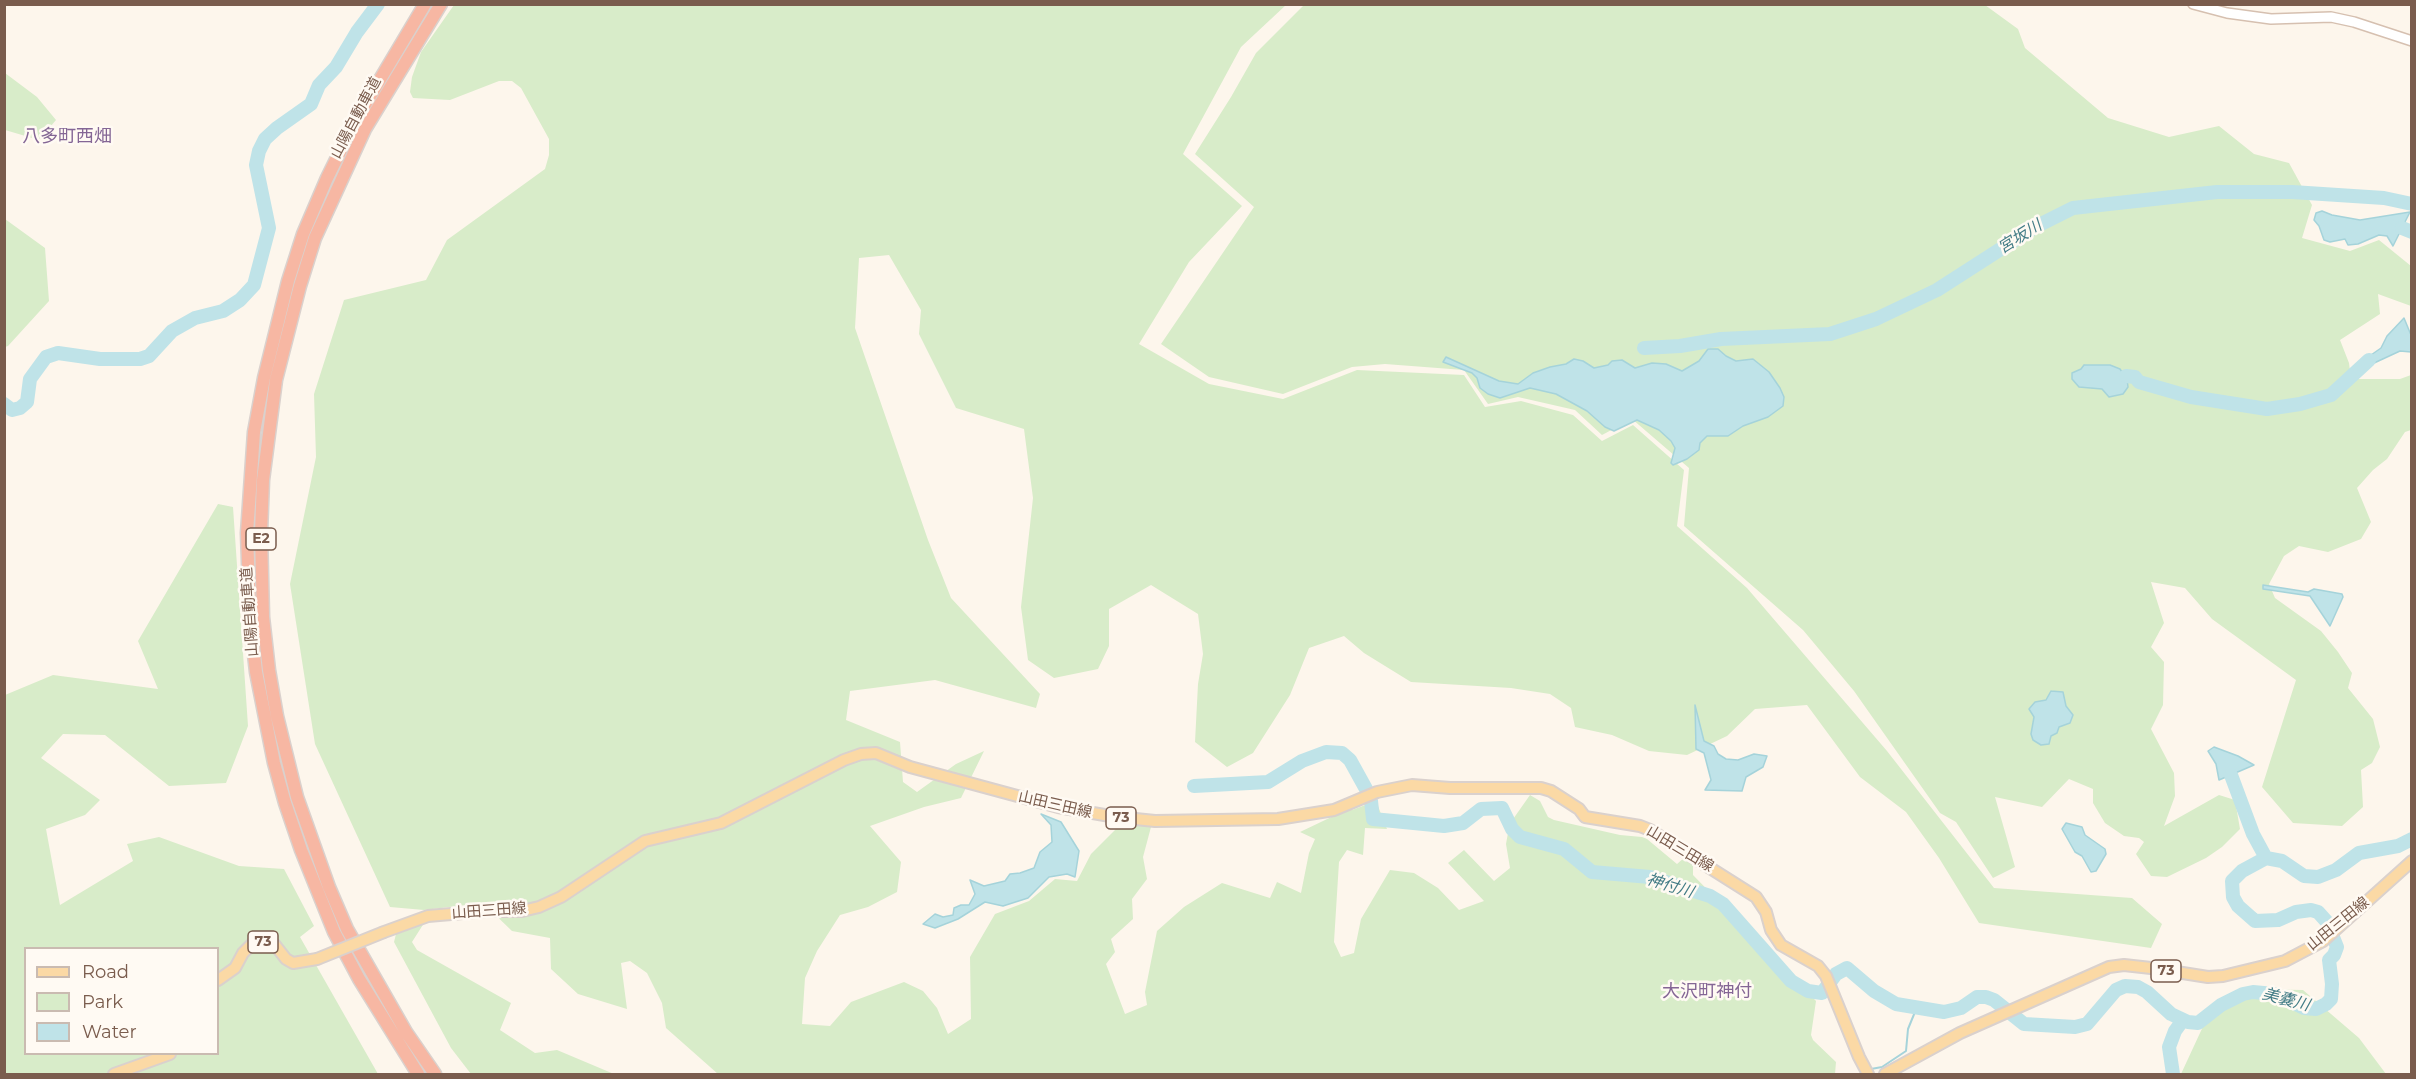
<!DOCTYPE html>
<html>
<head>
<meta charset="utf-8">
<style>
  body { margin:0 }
  #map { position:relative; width:2416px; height:1079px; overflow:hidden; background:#fdf6ec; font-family:Montserrat,sans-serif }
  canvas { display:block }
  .frame { position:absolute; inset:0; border:6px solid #7a5c4d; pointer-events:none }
  .legend { position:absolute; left:24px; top:947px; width:195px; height:108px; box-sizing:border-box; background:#fffaf3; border:2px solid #cabbb1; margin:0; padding:8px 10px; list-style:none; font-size:18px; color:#7a5c4d }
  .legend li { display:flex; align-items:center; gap:12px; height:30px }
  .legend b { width:30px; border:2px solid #cabbb1 }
</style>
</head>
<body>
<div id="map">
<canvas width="2416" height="1079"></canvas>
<div class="frame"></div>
<ul class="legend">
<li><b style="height:8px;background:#fbd9a5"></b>Road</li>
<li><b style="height:16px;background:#d8ecc9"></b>Park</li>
<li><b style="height:16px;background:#bfe3e8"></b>Water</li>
</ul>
</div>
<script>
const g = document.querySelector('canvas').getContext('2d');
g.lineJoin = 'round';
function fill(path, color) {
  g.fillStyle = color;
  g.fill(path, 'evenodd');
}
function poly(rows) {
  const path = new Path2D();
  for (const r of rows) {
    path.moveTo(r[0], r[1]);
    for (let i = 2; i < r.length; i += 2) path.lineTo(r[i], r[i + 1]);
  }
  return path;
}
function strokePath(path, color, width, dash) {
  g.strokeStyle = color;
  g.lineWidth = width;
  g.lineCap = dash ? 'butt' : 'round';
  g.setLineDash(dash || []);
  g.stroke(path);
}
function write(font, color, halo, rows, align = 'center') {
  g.font = font + ' Montserrat,"Noto Sans JP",sans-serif';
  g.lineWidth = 5;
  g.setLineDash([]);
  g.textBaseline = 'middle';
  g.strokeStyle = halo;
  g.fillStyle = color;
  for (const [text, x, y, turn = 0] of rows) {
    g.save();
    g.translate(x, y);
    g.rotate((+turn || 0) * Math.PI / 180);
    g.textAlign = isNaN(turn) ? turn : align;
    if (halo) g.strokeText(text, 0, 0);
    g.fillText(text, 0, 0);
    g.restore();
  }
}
fill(poly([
  [454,5,1286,5,1241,47,1183,154,1242,206,1189,262,1139,344,1209,384,1283,399,1357,370,1464,375,1485,407,1521,401,1573,415,1602,441,1633,425,1684,470,1677,526,1747,588,1887,751,1994,888,2132,898,2162,924,2151,948,1979,923,1939,858,1906,812,1860,777,1807,705,1755,709,1727,736,1687,755,1649,751,1612,735,1575,727,1571,708,1550,694,1511,688,1411,682,1364,653,1344,636,1309,648,1290,695,1253,753,1227,767,1195,742,1198,684,1203,654,1198,614,1151,585,1109,609,1109,646,1098,669,1054,678,1028,660,1021,607,1033,498,1024,429,956,408,919,334,921,310,889,255,859,258,855,328,928,540,951,598,1040,694,1036,708,935,680,850,691,846,720,900,742,903,782,917,792,956,764,984,751,961,798,924,807,870,826,901,862,897,892,868,907,840,915,817,951,805,978,802,1024,830,1026,851,1002,904,982,923,991,937,1008,948,1034,971,1019,970,957,995,914,1029,901,1055,879,1077,881,1091,854,1122,823,1151,827,1143,857,1147,879,1132,899,1133,919,1111,939,1115,952,1106,964,1125,1014,1147,1005,1145,992,1157,931,1184,907,1222,883,1270,898,1277,882,1301,893,1309,853,1315,839,1300,832,1346,810,1352,810,1376,801,1387,829,1365,828,1363,855,1347,850,1339,862,1334,942,1341,957,1354,953,1361,919,1390,870,1414,873,1438,888,1459,910,1484,901,1448,863,1464,850,1494,881,1510,868,1506,844,1508,833,1511,822,1530,795,1540,801,1548,817,1554,820,1620,835,1642,837,1647,839,1677,864,1685,857,1693,862,1693,875,1816,1001,1811,1035,1813,1040,1836,1062,1835,1074,718,1074,666,1028,662,1003,647,973,630,961,621,963,627,1009,578,994,551,969,550,938,512,931,483,903,424,910,390,907,315,744,290,584,316,457,314,394,344,300,426,280,447,240,545,169,549,155,549,139,521,88,512,81,499,81,450,100,413,98,410,92,412,77,421,52],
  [1304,5,1985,5,2018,29,2025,48,2108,118,2169,137,2219,126,2254,154,2289,163,2312,205,2302,238,2350,251,2379,240,2411,266,2411,306,2378,294,2380,314,2340,340,2349,363,2351,379,2400,379,2411,375,2411,430,2405,432,2387,459,2373,470,2357,488,2371,522,2361,539,2328,552,2299,546,2284,556,2269,584,2275,598,2321,631,2338,652,2352,673,2348,688,2373,719,2380,747,2372,763,2361,770,2363,807,2342,826,2293,823,2262,787,2296,680,2212,619,2185,588,2151,582,2164,623,2151,647,2164,662,2163,705,2151,729,2174,773,2175,796,2164,826,2219,795,2235,800,2240,829,2222,847,2206,858,2167,877,2151,876,2136,854,2144,842,2139,838,2124,836,2105,823,2093,803,2093,789,2069,779,2042,807,1995,797,2015,867,1993,878,1956,822,1940,813,1854,691,1803,630,1684,526,1689,468,1632,419,1602,435,1575,410,1518,397,1488,404,1464,370,1385,364,1352,367,1283,394,1209,377,1161,344,1254,207,1195,154,1231,97,1256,53],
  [5,73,37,97,56,120,39,140,5,130],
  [5,219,45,248,49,301,8,346,5,347],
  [218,504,233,507,248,726,226,783,169,786,105,735,63,734,41,758,100,800,85,815,46,829,60,905,133,861,127,844,159,837,239,866,284,869,314,926,300,937,378,1074,5,1074,5,695,53,675,158,689,138,641],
  [26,948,218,948,218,1054,26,1054],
  [426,920,412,942,417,950,511,1003,500,1030,535,1053,557,1050,614,1074,471,1074,451,1048,394,942,397,930],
  [2247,989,2303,990,2359,1038,2386,1074,2181,1074,2206,1020]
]), '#d8ecc9');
const water = poly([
  [2322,211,2332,215,2360,220,2410,212,2393,246,2387,236,2379,235,2358,244,2348,245,2345,239,2330,242,2324,240,2319,226,2314,220,2316,213,2322,211],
  [2404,318,2411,335,2411,352,2400,351,2372,364,2369,360,2371,355,2381,348,2387,336,2404,318],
  [1708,349,1718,349,1726,356,1736,361,1753,359,1769,372,1780,388,1784,397,1783,406,1768,417,1743,426,1728,436,1707,436,1700,443,1699,450,1687,459,1673,465,1671,463,1675,448,1671,441,1659,430,1637,420,1614,431,1605,427,1587,411,1556,394,1530,388,1500,398,1488,394,1480,388,1477,378,1472,373,1443,362,1446,357,1499,381,1518,384,1533,373,1550,367,1566,364,1574,359,1583,361,1594,368,1608,365,1612,361,1622,360,1635,368,1652,363,1666,364,1682,371,1699,361,1708,349],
  [2084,365,2110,365,2120,369,2127,379,2128,387,2123,394,2109,397,2102,389,2079,387,2072,379,2072,373,2081,369,2084,365],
  [2263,585,2308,592,2314,589,2342,594,2343,597,2330,626,2310,596,2263,589,2263,585],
  [2051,691,2063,692,2066,706,2073,715,2070,723,2059,727,2057,733,2051,736,2049,744,2041,745,2033,740,2031,734,2034,717,2029,709,2035,702,2046,700,2051,691],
  [1695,705,1704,741,1714,746,1718,754,1726,759,1738,760,1754,754,1767,756,1763,767,1746,777,1742,791,1705,790,1711,780,1704,753,1696,749,1695,705],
  [2214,747,2238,756,2254,765,2219,780,2216,764,2208,751,2214,747],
  [1041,814,1061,822,1079,851,1075,877,1067,874,1049,877,1028,898,1003,906,985,902,958,919,935,928,923,924,935,914,943,917,953,915,954,908,961,905,969,905,975,894,970,880,984,886,1005,881,1010,874,1020,873,1034,868,1040,852,1052,842,1051,825,1041,814],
  [2066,823,2082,827,2085,835,2105,849,2106,854,2096,871,2091,872,2082,856,2075,852,2062,829,2066,823]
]);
fill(water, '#bfe3e8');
strokePath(water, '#a5d3da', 1.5);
strokePath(poly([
  [1871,1069,1882,1067,1906,1051,1908,1029,1917,1007]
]), '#a5d3da', 2);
strokePath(poly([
  [2402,228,2412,232],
  [1644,348,1680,346,1721,339,1830,334,1876,319,1937,290,2035,227,2073,208,2217,192,2292,192,2384,198,2412,204],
  [2126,376,2135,377,2139,382,2191,397,2267,409,2300,404,2331,395,2369,360],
  [4,404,12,410,20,408,27,402,30,379,46,357,58,353,100,359,140,359,149,356,172,331,195,318,223,311,240,300,254,285,269,228,256,165,259,151,265,139,277,128,311,104,319,85,336,67,357,32,378,4],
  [2231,775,2253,834,2266,858],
  [1194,786,1268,782,1302,761,1326,752,1342,753,1350,760,1366,789],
  [1371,801,1373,819,1444,826,1463,823,1481,809,1502,808,1512,829,1520,837,1564,849,1592,872,1650,877,1710,896,1723,904,1791,981,1808,991,1822,993,1836,974,1847,968,1874,991,1896,1004,1944,1012,1961,1008,1977,997,1986,997,1994,1000,2024,1024,2075,1027,2087,1024,2116,990,2125,986,2138,987,2147,992,2171,1014,2188,1022,2198,1023,2221,1005,2243,994,2253,992,2274,994,2304,1008,2316,1009,2326,1004,2331,999,2332,984,2329,960,2334,955,2337,947,2327,922,2318,912,2311,910,2296,912,2278,920,2255,921,2238,906,2233,897,2232,881,2242,871,2266,858,2282,861,2304,876,2318,877,2336,870,2359,853,2398,846,2412,839],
  [2173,1074,2169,1047,2175,1031,2183,1020]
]), '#bfe3e8', 14);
const secondary = poly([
  [2193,4,2227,13,2271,19,2331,17,2354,22,2412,41]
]);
const primary = poly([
  [384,932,428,916,486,911,522,911,539,907,561,897,645,841,721,823,844,760,861,754,876,753,910,767,1058,807,1116,817,1155,821,1278,819,1334,810,1377,792,1412,785,1450,788,1541,788,1551,791,1579,809,1585,817,1640,826,1650,830,1756,897,1766,912,1771,930,1781,945,1818,966,1826,976,1859,1057,1868,1074],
  [218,980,235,968,243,953,254,942,269,942,275,945,286,959,293,963,317,959],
  [114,1074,170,1054],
  [1885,1074,1960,1033,2109,967,2124,965,2151,968,2208,977,2223,976,2285,961,2323,941,2412,861]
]);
const highway = poly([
  [418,1074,359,979,334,932,301,850,285,803,274,763,256,672,250,619,247,533,254,432,264,378,288,281,303,234,327,178,354,123,425,4],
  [435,1074,406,1032,347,929,329,887,297,797,277,716,269,670,263,617,261,533,263,480,276,380,300,286,315,238,365,129,441,4]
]);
strokePath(secondary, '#d6c0b0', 12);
strokePath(primary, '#dad1cd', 14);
strokePath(highway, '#dad1cd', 15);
strokePath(secondary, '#fff', 9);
strokePath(primary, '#fbd9a5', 10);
strokePath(highway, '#f7b7a3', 12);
const primaryBridge = poly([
  [317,959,384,932]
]);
strokePath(primaryBridge, '#dad1cd', 14, []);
strokePath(primaryBridge, '#fbd9a5', 10);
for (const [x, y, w] of [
  [261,539,30],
  [1121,818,30],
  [263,942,30],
  [2166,971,30]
]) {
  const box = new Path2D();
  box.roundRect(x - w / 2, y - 11, w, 22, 4.5);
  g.fillStyle = '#fffaf3';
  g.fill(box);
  strokePath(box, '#7a5c4d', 1.5);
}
write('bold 14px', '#7a5c4d', null, [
  ["E2",261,539],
  ["73",1121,818],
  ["73",263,942],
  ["73",2166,971]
]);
write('15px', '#7a5c4d', '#fffaf3', [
  ["山陽自動車道",356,118,-62],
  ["山陽自動車道",250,612,-94],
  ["山田三田線",1055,805,13],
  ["山田三田線",1680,849,31],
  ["山田三田線",489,911,-4],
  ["山田三田線",2338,924,-39]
]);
write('italic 16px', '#437c86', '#fffaf3', [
  ["宮坂川",2020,237,-32],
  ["神付川",1670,886,17],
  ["美嚢川",2286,1000,15]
]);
write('18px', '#846695', '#fffaf3', [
  ["八多町西畑",67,137],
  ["大沢町神付",1707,992]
]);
</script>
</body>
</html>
